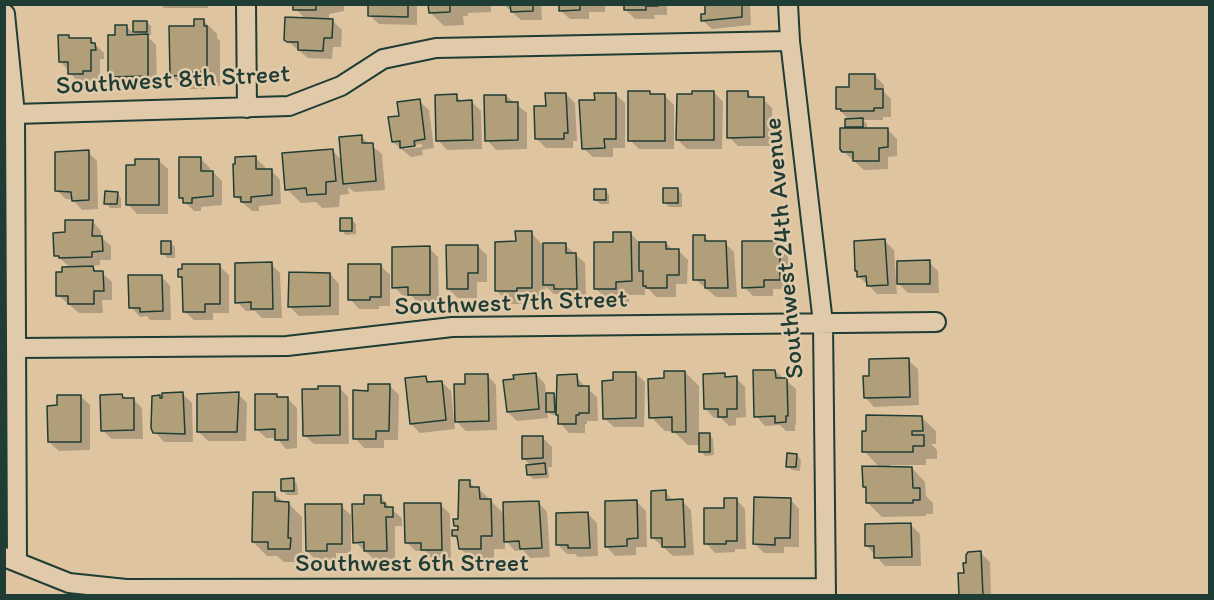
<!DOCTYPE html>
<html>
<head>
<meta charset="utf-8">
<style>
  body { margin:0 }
  #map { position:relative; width:1214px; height:600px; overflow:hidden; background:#dec5a0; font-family:Itim,sans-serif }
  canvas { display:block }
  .frame { position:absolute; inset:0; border:6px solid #1f3d34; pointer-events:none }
</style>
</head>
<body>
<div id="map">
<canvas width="1214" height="600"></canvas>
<div class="frame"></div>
</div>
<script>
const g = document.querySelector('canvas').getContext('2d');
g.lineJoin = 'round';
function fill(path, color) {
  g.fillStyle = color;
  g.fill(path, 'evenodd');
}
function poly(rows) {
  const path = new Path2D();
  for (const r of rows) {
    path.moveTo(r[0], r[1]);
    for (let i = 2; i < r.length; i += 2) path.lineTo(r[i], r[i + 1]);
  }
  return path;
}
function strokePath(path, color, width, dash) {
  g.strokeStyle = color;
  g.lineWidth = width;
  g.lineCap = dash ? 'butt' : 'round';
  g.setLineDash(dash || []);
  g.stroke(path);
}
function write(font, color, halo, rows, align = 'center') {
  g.font = font + ' Itim,sans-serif';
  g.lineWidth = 5;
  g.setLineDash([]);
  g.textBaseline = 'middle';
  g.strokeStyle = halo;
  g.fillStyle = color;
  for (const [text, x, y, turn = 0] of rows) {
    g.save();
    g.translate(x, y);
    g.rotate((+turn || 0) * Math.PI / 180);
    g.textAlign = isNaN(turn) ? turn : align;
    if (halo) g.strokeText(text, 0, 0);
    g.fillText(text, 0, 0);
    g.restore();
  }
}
fill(poly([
  [160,4,208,4,208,8,164,8],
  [292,4,344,4,344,11,329,14,329,21,333,21,342,30,341,47,333,47,332,59,308,58,285,39,305,19],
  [370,4,417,4,417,25,379,24,369,15],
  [430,4,491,4,491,12,468,13,468,16,463,16,464,25,444,26,430,12],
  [503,4,541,4,542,20,521,20],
  [560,4,605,4,605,12,589,12,589,19,570,19,560,10],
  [626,4,667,4,667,15,654,15,655,19,635,19,626,10],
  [706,4,750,4,751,25,712,29,702,20,706,15],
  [203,20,217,34,217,38,220,41,220,86,205,86,205,89,185,89,171,75,196,27],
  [134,22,147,22,151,26,151,35,147,36,156,45,157,85,119,85,110,76,117,36,126,26,134,34],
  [68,37,71,39,90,39,104,53,104,59,100,59,100,80,92,80,92,83,79,83,60,61],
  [875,76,884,85,884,92,891,99,891,117,883,117,883,120,863,120,867,124,867,130,887,129,897,139,897,156,888,157,888,169,864,170,843,151,849,130,846,127,849,120,838,108,851,89],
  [649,92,652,95,664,95,674,105,674,149,639,149,630,140],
  [714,92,723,102,722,149,687,149,678,140],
  [747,92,754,99,763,99,772,108,773,146,738,146,729,137],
  [566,94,575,103,577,141,573,141,573,148,546,148,537,139,547,107],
  [615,94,625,103,625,148,613,148,613,157,593,157,583,148,596,101],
  [456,96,462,102,472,102,481,111,482,149,447,150,438,140],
  [506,96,527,113,527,149,496,150,487,140],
  [419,101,429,110,434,148,422,150,423,155,411,157,393,142,400,117],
  [422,144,422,147,405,149,403,146],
  [361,137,382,154,385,190,354,192,348,187,349,194,340,195,339,207,322,208,316,202,301,203,287,189,333,151,342,161],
  [88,152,97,161,98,209,82,210,73,200,66,199,56,190],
  [256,158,265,167,265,170,271,170,280,180,281,204,259,206,259,211,252,211,235,196],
  [201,159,210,168,210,172,213,172,222,181,222,205,201,207,201,211,194,211,180,197],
  [158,160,168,169,168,214,137,214,128,204],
  [677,189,682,194,682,207,669,207,664,202],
  [605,190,609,195,609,204,600,204,596,200],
  [117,193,121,198,121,208,110,208,106,203],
  [351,219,356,224,356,234,346,235,341,230],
  [92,221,101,231,101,237,111,246,111,260,100,260,100,265,91,266,98,273,102,273,112,282,112,300,102,300,103,313,79,313,58,295,64,274,71,268,56,255,67,234],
  [531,233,543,245,565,245,585,263,586,298,565,298,562,294,554,294,545,286,546,301,530,301,530,304,510,304,497,291,517,243],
  [630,233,640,243,666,243,673,250,678,250,688,260,687,284,676,284,676,297,656,297,645,285,645,295,629,295,629,302,610,302,596,289,614,243],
  [704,236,710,243,725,243,734,252,737,297,716,297,695,279],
  [885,241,894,250,896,280,929,262,938,271,939,293,908,293,896,281,897,294,877,294,868,285,858,276],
  [170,242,175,247,175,258,167,258,163,253],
  [779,242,788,251,788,289,773,289,773,296,753,296,744,287],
  [477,246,487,255,487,282,477,282,477,298,458,298,448,289],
  [429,248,438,257,439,303,419,304,412,296,403,296,394,287],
  [271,264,280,273,282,318,262,318,255,311,246,311,237,302],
  [219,266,229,275,229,313,213,313,213,320,194,320,184,311,184,281,179,276],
  [381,266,390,275,390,306,379,306,379,309,359,309,350,299],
  [330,274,339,284,339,315,299,316,290,307],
  [161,276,170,286,171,320,150,320,147,316,140,317,131,307],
  [908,360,918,369,919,405,874,407,865,397,871,377],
  [775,371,796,389,796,425,795,425,795,431,786,431,780,425,765,426,756,416],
  [685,372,699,386,699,435,709,434,713,439,714,455,705,456,701,451,701,445,688,445,673,431,665,431,651,417,666,380],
  [635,373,645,382,644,427,614,427,604,418,615,382],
  [536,374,545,384,546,395,554,395,558,399,576,376,586,388,597,397,598,421,587,421,587,424,585,424,585,433,569,433,560,423,559,415,552,415,547,411,548,418,517,421,508,412],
  [487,375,496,385,497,430,466,431,457,422],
  [724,375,727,378,736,378,745,387,746,417,736,418,736,425,729,426,721,418,714,418,705,408],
  [425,378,431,383,442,382,451,391,455,429,420,433,411,424],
  [390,386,399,395,398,440,384,440,384,448,364,448,355,438,370,392],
  [339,387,348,397,349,444,314,444,304,435,304,390],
  [183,394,192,403,193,442,164,442,155,432,159,397,164,402],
  [238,394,247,403,246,441,208,441,199,432],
  [276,395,279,399,288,399,297,408,297,448,286,449,277,438,266,438,257,429],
  [80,396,90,405,90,450,59,451,49,442,58,407],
  [122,396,125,399,133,399,142,408,143,439,112,439,102,430],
  [922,418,936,431,936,444,931,444,937,450,937,459,926,459,926,465,890,465,890,468,912,468,925,482,926,496,933,503,933,514,926,514,926,516,882,517,868,503,867,490,864,487,880,468,864,451],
  [543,438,552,447,552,467,548,467,549,478,533,479,528,474,531,466,523,458],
  [797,455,801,460,800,471,792,470,788,466],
  [293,480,297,484,298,495,287,495,283,491],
  [469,482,476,489,479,489,505,515,538,502,547,512,550,557,530,558,523,550,515,551,505,540,505,549,494,549,494,562,474,562,460,548,459,541,454,536,461,531,455,525,459,520],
  [665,492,674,501,682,501,691,510,694,555,673,556,653,538],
  [274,494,284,503,288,503,302,517,302,551,304,553,304,562,284,562,277,556,267,556,253,542],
  [381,497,390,508,402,518,402,526,395,526,395,559,375,560,355,542,366,505],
  [736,499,745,509,746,549,735,549,735,552,715,553,706,543,726,509],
  [790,499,799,509,799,547,784,547,784,553,764,553,755,544],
  [637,502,646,511,647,547,636,547,636,555,615,556,606,546],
  [441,505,450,514,451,558,432,559,425,551,416,551,406,542],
  [341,506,351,515,351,553,336,553,336,560,316,560,307,551],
  [588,514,597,523,598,556,578,557,575,554,567,554,557,544],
  [911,525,920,534,921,566,885,566,866,545],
  [981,553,990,562,991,596,960,596,965,574]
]), '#0003');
const building = poly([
  [293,4,316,4,316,10,293,10,293,4],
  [368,4,408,4,408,17,368,16,368,4],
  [428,4,450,4,450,12,429,13,428,4],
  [510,4,533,4,533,11,511,12,510,4],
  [559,4,580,4,580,10,559,11,559,4],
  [624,4,658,4,658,6,646,6,646,10,624,10,624,4],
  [705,4,742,4,742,17,701,21,701,14,705,14,705,4],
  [285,17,333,19,332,38,324,38,323,51,298,50,298,42,287,42,284,40,285,17],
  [194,19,204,19,204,26,207,26,207,72,192,72,192,75,170,76,169,26,194,26,194,19],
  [133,21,147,21,147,32,133,32,133,21],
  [115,25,127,25,127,35,148,34,148,76,108,77,108,35,115,35,115,25],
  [58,35,69,35,69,38,91,38,91,43,95,43,96,50,91,50,91,71,83,71,83,74,68,74,68,62,59,62,58,35],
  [849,74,875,74,875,89,883,89,883,108,874,108,874,111,841,111,841,109,836,109,836,87,849,87,849,74],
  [628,91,650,91,650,94,665,94,665,141,628,141,628,91],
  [692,91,714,91,714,140,676,140,677,94,692,94,692,91],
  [727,91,748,91,748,97,764,97,764,137,727,138,727,91],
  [545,93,566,93,568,133,564,133,564,139,535,139,534,106,546,106,545,93],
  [594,93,616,93,616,139,604,139,605,148,582,149,579,100,595,100,594,93],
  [457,94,457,101,472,100,473,140,436,141,435,95,457,94],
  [484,95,506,95,506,102,518,102,518,140,485,141,484,95],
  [420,99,425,139,414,141,415,146,400,148,400,141,392,142,388,117,399,116,397,102,420,99],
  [863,118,863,127,845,127,845,119,863,118],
  [840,128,888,128,888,147,879,148,879,161,853,161,853,152,842,152,840,149,840,128],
  [362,135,362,143,373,143,376,181,343,184,339,137,362,135],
  [333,149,336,181,326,182,326,194,307,195,306,188,285,190,282,153,333,149],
  [89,150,89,200,72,201,71,192,55,191,55,152,89,150],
  [256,156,256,169,272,169,272,195,251,197,251,202,241,202,241,197,234,197,233,164,235,164,235,157,256,156],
  [179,157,201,157,201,171,213,171,213,196,192,198,192,203,183,203,183,198,179,198,179,157],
  [135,159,159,159,159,205,126,205,126,165,135,165,135,159],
  [663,188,678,188,678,203,663,203,663,188],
  [594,189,606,189,606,200,594,200,594,189],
  [105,191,118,192,117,204,104,204,105,191],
  [340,218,352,218,352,231,340,231,340,218],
  [65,220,93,220,92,236,102,236,103,251,92,252,92,257,59,258,59,256,54,256,53,233,65,232,65,220],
  [515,231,532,231,532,288,517,288,517,291,495,291,495,242,516,241,515,231],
  [613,232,631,232,632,281,616,282,616,289,594,289,594,242,613,242,613,232],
  [693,235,705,235,705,241,726,241,728,288,705,288,705,280,693,280,693,235],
  [885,239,888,285,867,286,866,276,857,277,857,271,855,271,854,241,885,239],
  [161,241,171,241,171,254,161,254,161,241],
  [742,241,780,241,780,280,764,280,764,287,742,288,742,241],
  [639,242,666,242,666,249,679,249,679,275,667,275,667,288,646,288,646,286,643,286,643,271,639,271,639,242],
  [543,243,566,243,566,253,576,253,577,289,554,289,554,285,543,285,543,243],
  [446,245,478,245,478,273,468,273,468,289,447,289,446,245],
  [430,246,430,295,408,295,408,287,392,288,392,247,430,246],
  [930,260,930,284,897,284,897,261,930,260],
  [272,262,273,309,251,309,251,302,235,303,235,263,272,262],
  [182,264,220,264,220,304,205,304,205,312,183,312,182,277,178,277,178,269,182,269,182,264],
  [348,264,381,264,381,297,370,297,370,300,348,300,348,264],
  [93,266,94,271,103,271,104,291,94,291,94,304,68,304,68,296,56,296,56,272,62,272,62,267,93,266],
  [289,272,330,273,330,306,288,307,289,272],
  [128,275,162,275,163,311,140,312,140,308,129,308,128,275],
  [909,358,910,397,864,398,863,376,869,376,869,359,909,358],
  [753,370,775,370,776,378,787,378,788,416,786,416,786,422,775,423,775,416,754,417,753,370],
  [664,371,685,371,686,432,672,432,672,417,649,418,648,379,664,378,664,371],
  [613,372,636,372,636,418,603,419,602,381,613,380,613,372],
  [536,373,539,409,507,412,503,380,514,379,513,375,536,373],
  [725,373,725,377,737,376,737,409,727,409,727,417,718,417,718,409,704,409,703,374,725,373],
  [465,374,488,374,489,421,455,422,454,384,465,384,465,374],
  [577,374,578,386,589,386,589,413,579,413,579,415,576,415,576,424,558,424,558,415,556,415,557,375,577,374],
  [426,376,427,382,442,381,446,420,410,424,405,378,426,376],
  [368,384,390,384,389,431,376,431,376,439,353,439,353,390,368,391,368,384],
  [318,386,340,386,340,435,303,436,302,389,318,389,318,386],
  [183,392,185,434,153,433,151,428,152,396,160,395,160,398,162,398,162,393,183,392],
  [239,392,237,432,197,432,197,394,239,392],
  [546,393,554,393,555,412,546,412,546,393],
  [122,394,123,398,134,398,134,430,101,431,100,395,122,394],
  [255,394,277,394,277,397,288,397,288,440,275,440,275,429,255,430,255,394],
  [57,395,81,395,81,442,48,442,47,406,57,405,57,395],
  [866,415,922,416,923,431,912,431,912,435,924,435,924,446,913,446,913,452,862,452,862,431,866,431,866,415],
  [699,433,710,433,710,452,699,452,699,433],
  [522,436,543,436,543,458,522,459,522,436],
  [787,453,797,454,796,467,786,467,787,453],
  [545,463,546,474,527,475,526,465,545,463],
  [862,466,912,467,913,488,920,488,920,500,913,500,913,503,866,503,866,487,863,487,862,466],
  [294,478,294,491,281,491,281,479,294,478],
  [459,480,470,480,470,487,479,487,480,499,491,499,492,536,481,536,481,549,459,549,457,536,452,536,452,530,458,530,458,526,454,526,453,519,458,519,459,480],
  [666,490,666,500,683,499,685,547,662,547,662,538,651,538,651,491,666,490],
  [253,492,275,492,275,501,289,502,288,538,291,538,290,549,268,549,268,542,252,542,253,492],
  [364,495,381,495,381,503,385,503,385,507,393,507,393,517,386,517,387,551,364,551,364,542,353,543,352,504,364,504,364,495],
  [754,497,791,498,790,538,775,538,775,545,753,544,754,497],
  [724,498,737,498,737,541,726,541,726,544,704,544,704,508,724,508,724,498],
  [637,500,638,538,627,539,627,546,605,547,605,501,637,500],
  [539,501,542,548,520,549,519,541,504,542,503,502,539,501],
  [404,503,441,503,442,550,421,550,421,543,405,543,404,503],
  [305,504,342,504,342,544,327,544,327,551,306,551,305,504],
  [588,512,590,548,568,548,568,545,556,545,556,513,588,512],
  [911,523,912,557,874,558,874,546,865,546,865,524,911,523],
  [981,551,983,596,959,596,958,573,964,573,963,563,966,563,966,555,968,552,981,551]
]);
fill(building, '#b19f79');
strokePath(building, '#1f3d34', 1.5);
const street = poly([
  [246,4,247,108],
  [788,4,790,41,823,323,826,596],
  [5,14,15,114,17,560],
  [15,114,289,106,341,86,383,59,436,48,790,41],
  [17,348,287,346,452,327,936,322],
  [4,557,69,583,126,589,826,588]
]);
strokePath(street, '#1f3d34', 22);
strokePath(street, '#e1caaa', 18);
write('26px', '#1f3d34', '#e1caaa', [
  ["Southwest 8th Street",173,81,-3],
  ["Southwest 24th Avenue",785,248,-95],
  ["Southwest 7th Street",511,304,-2],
  ["Southwest 6th Street",412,564]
]);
</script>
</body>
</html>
